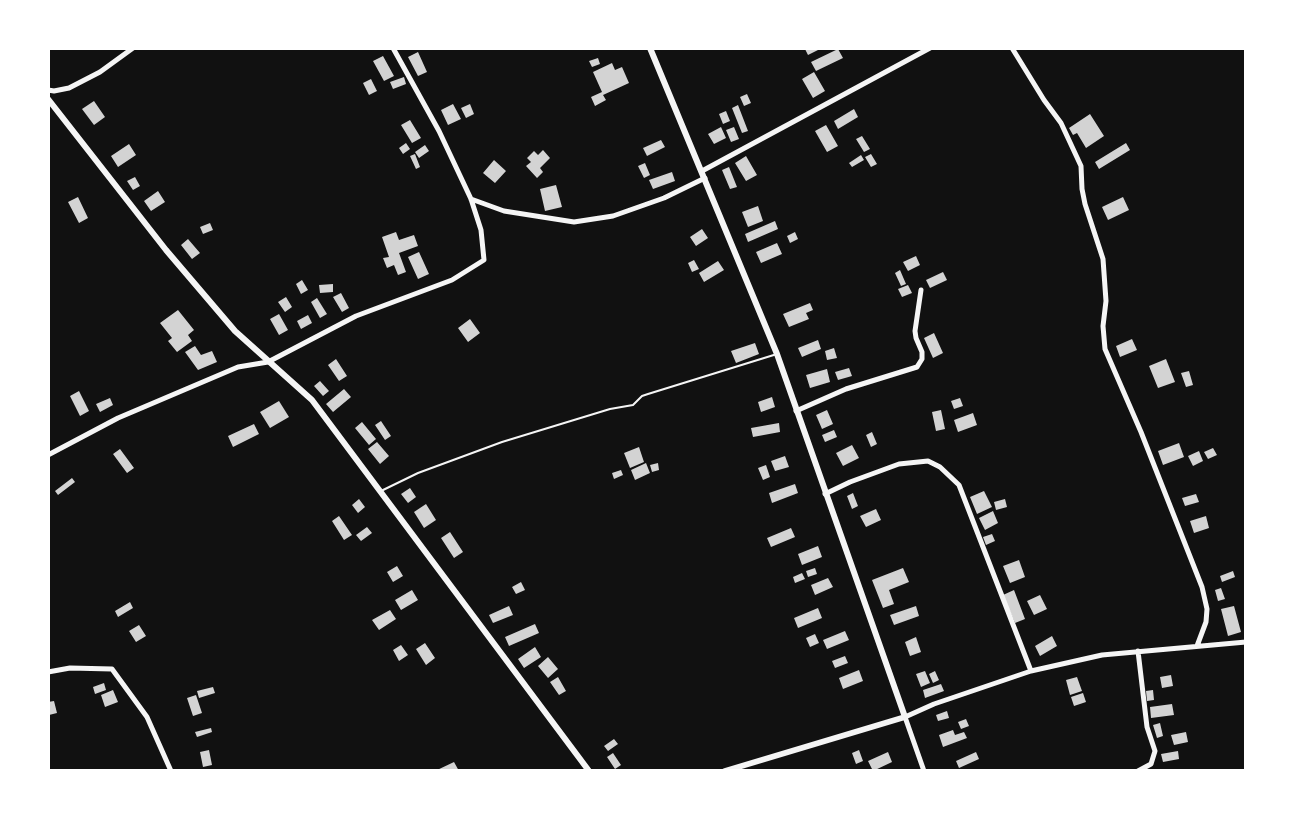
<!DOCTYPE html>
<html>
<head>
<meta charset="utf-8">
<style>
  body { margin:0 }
  #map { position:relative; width:1294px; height:819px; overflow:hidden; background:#111; font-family:"Fira Sans",sans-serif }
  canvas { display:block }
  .frame { position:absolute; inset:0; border:50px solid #fff; pointer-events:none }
</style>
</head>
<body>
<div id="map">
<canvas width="1294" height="819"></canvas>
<div class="frame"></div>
</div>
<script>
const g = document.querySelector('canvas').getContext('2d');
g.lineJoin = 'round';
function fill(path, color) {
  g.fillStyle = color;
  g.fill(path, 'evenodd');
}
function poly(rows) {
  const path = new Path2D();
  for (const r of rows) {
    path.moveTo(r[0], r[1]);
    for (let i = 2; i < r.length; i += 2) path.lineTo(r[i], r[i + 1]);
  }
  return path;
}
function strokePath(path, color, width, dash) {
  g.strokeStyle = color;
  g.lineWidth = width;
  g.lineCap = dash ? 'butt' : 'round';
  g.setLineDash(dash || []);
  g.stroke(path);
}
fill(poly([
  [822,48,808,55,805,49,806,48],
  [838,49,843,58,816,71,811,62],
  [418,52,427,72,418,76,408,57],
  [383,56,394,76,384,81,373,61],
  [598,58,600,64,592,67,589,61],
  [612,63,615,70,622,67,629,83,603,95,606,100,595,106,591,97,602,92,593,72],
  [814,72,825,91,813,98,802,79],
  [404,77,406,84,393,89,390,82],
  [371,79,377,91,369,95,363,83],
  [747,94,751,103,744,106,740,97],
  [94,101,105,117,94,125,82,109],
  [453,104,461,119,448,125,441,110],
  [470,104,474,114,466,118,461,108],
  [738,105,748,131,742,133,732,108],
  [854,109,858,117,838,129,834,121],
  [726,111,730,121,723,124,719,114],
  [1090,114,1104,136,1086,148,1077,133,1073,135,1069,128],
  [410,120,421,138,412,143,401,125],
  [826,125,838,146,827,152,815,131],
  [721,127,726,138,714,144,708,134],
  [734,127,739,139,731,142,726,130],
  [862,136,870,149,864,152,856,139],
  [661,140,665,147,647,156,643,148],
  [406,143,410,149,403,154,399,148],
  [1126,143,1130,150,1099,169,1095,162],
  [129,144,136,155,118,167,111,156],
  [425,145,429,151,419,158,415,152],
  [543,150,550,158,540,168,543,172,537,178,526,166,531,162,527,158,534,151,538,155],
  [415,154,420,167,416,169,410,156],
  [871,154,877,164,871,167,865,157],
  [861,155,864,160,852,167,849,163],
  [746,156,757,175,746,181,735,163],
  [494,160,506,171,495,183,483,173],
  [645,163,650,175,644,178,638,166],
  [729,167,737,187,730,189,722,170],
  [672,172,675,181,653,189,649,180],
  [135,177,140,186,133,190,127,181],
  [556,185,562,207,545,211,540,189],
  [158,191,165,202,151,211,144,201],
  [78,197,88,218,79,223,68,202],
  [1123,197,1129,210,1108,220,1102,207],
  [758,206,763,221,748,227,742,212],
  [775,221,778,229,748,242,745,234],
  [210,223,213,230,203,234,200,227],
  [702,229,708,238,696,246,690,237],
  [396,232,399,240,414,235,418,246,399,253,406,272,398,275,394,265,387,268,383,258,389,257,382,237],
  [795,232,798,239,790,243,787,236],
  [188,239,200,253,192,259,181,245],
  [777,243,782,254,761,263,756,252],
  [419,252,429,274,418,279,408,257],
  [916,256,920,265,908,271,903,262],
  [694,260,699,269,692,272,688,263],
  [718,261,724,270,704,282,699,273],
  [900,270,906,284,901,286,895,273],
  [943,272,947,280,930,288,926,280],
  [302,280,308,290,301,294,296,284],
  [333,284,333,292,320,293,319,285],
  [908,285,912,293,902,297,898,289],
  [341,293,349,308,342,312,333,297],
  [286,297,292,307,285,312,278,302],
  [317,298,327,314,320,318,311,302],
  [810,303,813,310,806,313,809,319,789,327,783,314],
  [178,310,194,330,188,335,192,341,177,352,168,341,172,338,160,323],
  [279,314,288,330,279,335,270,319],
  [308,315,312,323,301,329,297,321],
  [470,319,480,333,468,342,458,328],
  [934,333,943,353,933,358,924,338],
  [1132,339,1137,350,1120,357,1116,346],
  [818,340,821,349,802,357,798,348],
  [755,343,759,354,736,363,731,351],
  [195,346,201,355,212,351,217,362,198,370,185,352],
  [834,348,837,358,827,360,825,351],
  [336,359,347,376,339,381,328,365],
  [1166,359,1175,382,1158,388,1149,366],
  [849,368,852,376,838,380,835,372],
  [827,369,830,382,810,388,806,375],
  [1189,371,1193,385,1186,387,1181,373],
  [320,381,329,391,323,396,314,386],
  [344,389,351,397,333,412,326,404],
  [79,391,89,411,80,416,70,396],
  [772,397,775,407,761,412,758,402],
  [110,398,113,405,100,412,96,404],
  [960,398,963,406,954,409,951,401],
  [279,401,289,417,270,428,260,412],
  [827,410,833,424,822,429,816,415],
  [941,410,945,429,936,431,932,412],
  [973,413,977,425,958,432,954,420],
  [381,421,391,436,385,440,375,425],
  [362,422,376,439,369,445,355,428],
  [779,423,780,432,753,437,751,428],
  [254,424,259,434,233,447,228,436],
  [834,430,837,437,825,442,822,435],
  [872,432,877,444,871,447,866,435],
  [377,442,389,456,380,464,368,449],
  [1179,443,1184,457,1163,465,1158,451],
  [852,445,859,458,843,466,836,453],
  [639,447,644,462,630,468,624,453],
  [1213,448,1217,455,1208,459,1204,452],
  [120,449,134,468,127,473,113,454],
  [1199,451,1203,461,1193,466,1188,456],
  [785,456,789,467,775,471,771,461],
  [646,463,650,473,635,480,631,470],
  [658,463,659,470,652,472,650,465],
  [766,465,770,477,763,480,758,468],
  [621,470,623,475,614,479,612,473],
  [72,478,75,482,58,495,55,491],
  [795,484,798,493,772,503,769,493],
  [410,488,416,497,408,503,401,494],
  [984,491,992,507,977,514,970,497],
  [853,493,858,506,852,509,847,496],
  [1196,494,1199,502,1185,506,1182,498],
  [359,499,365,507,358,513,352,505],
  [1005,499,1007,507,996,510,994,502],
  [426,504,436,520,424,528,414,512],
  [876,509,881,520,866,527,860,516],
  [993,511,998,523,985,530,979,518],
  [339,516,352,535,344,540,332,521],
  [1206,516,1209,528,1194,533,1190,521],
  [367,527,372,533,361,541,356,535],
  [791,528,795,537,771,547,767,538],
  [450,532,463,552,454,558,441,538],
  [992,534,995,541,986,545,983,537],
  [818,546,822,557,802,565,798,554],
  [1019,560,1025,577,1010,583,1003,566],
  [397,566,403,576,393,582,387,572],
  [815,568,817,574,808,577,806,571],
  [903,568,909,582,889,590,894,604,883,608,872,580],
  [1233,571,1235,577,1222,582,1220,576],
  [802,573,805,579,795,583,793,577],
  [828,578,833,587,815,595,811,585],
  [521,582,525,590,516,594,512,587],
  [1221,588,1225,599,1218,601,1215,590],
  [412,590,418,600,401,610,395,600],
  [1014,590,1025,619,1015,623,1003,595],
  [1040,595,1047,609,1034,615,1027,601],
  [130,602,133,608,118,617,115,611],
  [509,606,513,615,493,623,489,615],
  [916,606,919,616,894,625,890,615],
  [1234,606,1241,632,1228,636,1221,609],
  [818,608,822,618,798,628,794,618],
  [390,610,396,619,379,630,372,620],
  [535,624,539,633,509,646,505,637],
  [139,625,146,636,136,642,129,631],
  [845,631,849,640,827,649,823,640],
  [815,634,819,643,810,647,806,638],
  [1052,636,1057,646,1040,656,1035,646],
  [916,637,921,652,910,656,905,642],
  [425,643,435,658,426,665,416,649],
  [401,645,408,655,399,661,393,650],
  [535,647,541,657,524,668,518,659],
  [845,656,848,663,835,668,832,661],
  [548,657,558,669,548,678,538,666],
  [859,670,863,681,843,689,839,678],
  [925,671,930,683,921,687,916,674],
  [935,671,939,680,933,683,929,674],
  [1171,675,1173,686,1162,688,1160,677],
  [558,677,566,691,559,695,550,682],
  [1077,677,1082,691,1070,695,1066,680],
  [104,683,106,690,95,694,93,687],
  [941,684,944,691,925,698,923,690],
  [213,687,215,693,199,698,197,691],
  [113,690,118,702,105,707,101,695],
  [1153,690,1154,700,1147,701,1146,691],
  [1083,693,1086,702,1074,706,1071,697],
  [196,695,202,713,193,716,187,698],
  [54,701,57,713,49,715,48,702],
  [1172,704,1174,715,1151,718,1150,707],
  [947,711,949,718,938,721,936,715],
  [966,719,969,726,961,729,958,722],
  [1160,723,1163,736,1157,738,1153,725],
  [211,728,212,732,197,737,195,732],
  [953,730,955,735,964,732,967,738,943,747,939,735],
  [1186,732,1188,742,1174,745,1171,735],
  [614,739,618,744,608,751,604,746],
  [209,750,212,765,203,767,200,752],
  [859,750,863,761,856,764,852,753],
  [1178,751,1179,759,1163,762,1161,754],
  [888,752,892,762,873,771,868,761],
  [976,752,979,759,959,768,956,761],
  [613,753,621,765,615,769,607,757],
  [454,762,459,771,435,771]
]), '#d3d3d3');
strokePath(poly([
  [381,491,418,473,502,442,610,409,633,405,642,396,648,394,777,354]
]), '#f5f5f5', 2);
strokePath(poly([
  [1012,48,1044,100,1061,123,1081,166,1082,189,1085,204,1103,259,1106,301,1103,326,1105,349,1141,432,1202,587,1207,609,1206,622,1197,646],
  [48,90,54,91,69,88,100,72,133,48],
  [702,171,930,48],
  [471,199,504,211,574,222,613,216,664,198,705,178],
  [796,411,846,389,917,367,922,359,922,352,916,338,915,331,921,290],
  [48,455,118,418,238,367,268,362,356,316,452,280,484,260,481,230,471,199,439,131,393,48],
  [825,494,850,482,899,464,928,461,940,467,959,485,1031,671],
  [1138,651,1147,727,1155,751,1151,764,1138,771],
  [48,672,70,668,112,669,147,717,171,771],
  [924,771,905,717,934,704,1031,671,1102,655,1246,642]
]), '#f5f5f5', 5);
strokePath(poly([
  [650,48,777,354,905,717,725,771],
  [48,99,166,250,235,331,312,400,589,771]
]), '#f5f5f5', 6);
</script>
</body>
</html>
